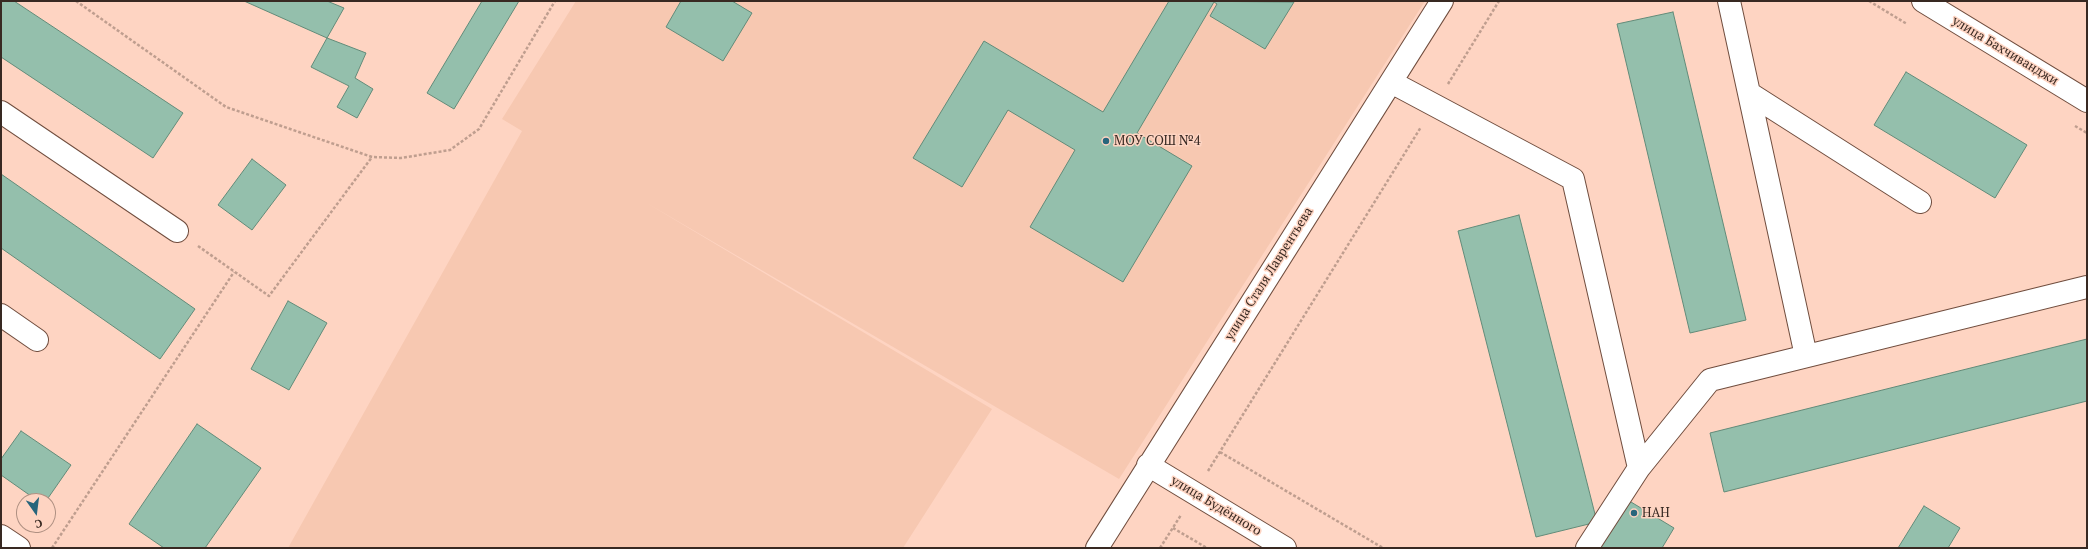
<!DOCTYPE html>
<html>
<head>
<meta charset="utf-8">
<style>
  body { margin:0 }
  #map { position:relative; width:2088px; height:549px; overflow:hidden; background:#fed4c2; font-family:"PT Serif",serif }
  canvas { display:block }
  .frame { position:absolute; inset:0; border:2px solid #382922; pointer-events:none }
  .north { position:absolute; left:16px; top:493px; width:40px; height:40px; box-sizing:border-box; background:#fed4c2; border:1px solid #af9082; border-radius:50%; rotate:166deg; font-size:11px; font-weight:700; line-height:16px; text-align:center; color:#382922 }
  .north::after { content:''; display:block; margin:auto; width:14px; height:18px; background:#28657c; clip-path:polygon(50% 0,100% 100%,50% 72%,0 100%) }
</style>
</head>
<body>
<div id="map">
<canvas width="2088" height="549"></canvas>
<div class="frame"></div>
<div class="north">С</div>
</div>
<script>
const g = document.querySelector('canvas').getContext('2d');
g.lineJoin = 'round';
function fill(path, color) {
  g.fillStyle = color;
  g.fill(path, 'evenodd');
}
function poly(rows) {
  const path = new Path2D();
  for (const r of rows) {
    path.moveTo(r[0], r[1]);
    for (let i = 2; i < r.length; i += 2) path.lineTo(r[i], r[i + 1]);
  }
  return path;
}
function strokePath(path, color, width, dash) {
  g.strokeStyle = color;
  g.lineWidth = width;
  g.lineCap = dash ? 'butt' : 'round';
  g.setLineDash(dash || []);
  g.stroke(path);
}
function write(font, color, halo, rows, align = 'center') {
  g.font = font + ' "PT Serif",serif';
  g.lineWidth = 3;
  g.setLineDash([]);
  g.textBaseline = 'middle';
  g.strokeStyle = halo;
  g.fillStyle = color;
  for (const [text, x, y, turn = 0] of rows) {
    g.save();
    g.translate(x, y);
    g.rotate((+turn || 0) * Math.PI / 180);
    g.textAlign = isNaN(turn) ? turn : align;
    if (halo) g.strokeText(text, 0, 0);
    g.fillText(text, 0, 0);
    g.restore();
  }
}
fill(poly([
  [576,1,1425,1,1119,479,645,202,992,409,903,548,288,548,522,131,502,119]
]), '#f7c8b1');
const building = poly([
  [1,1,14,1,183,113,153,158,1,57,1,1],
  [244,1,327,1,344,8,327,38,244,1],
  [482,1,519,1,454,109,427,93,482,1],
  [681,1,732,1,752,13,723,61,666,27,681,1],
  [1169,1,1294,2,1265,49,1210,16,1217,4,1214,2,1137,133,1192,166,1123,282,1030,227,1075,150,1008,110,962,187,913,158,984,41,1103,112,1169,1],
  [1673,12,1746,320,1690,333,1617,24,1673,12],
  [327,38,366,53,355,78,373,89,357,118,337,107,349,86,311,67,327,38],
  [1906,72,2027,145,1995,198,1874,125,1906,72],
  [252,159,286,185,252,230,218,205,252,159],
  [1,174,195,309,160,359,1,248,1,174],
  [1519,215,1597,522,1536,537,1458,231,1519,215],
  [288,301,327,323,289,390,251,369,288,301],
  [2087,339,2087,401,1724,492,1710,433,2087,339],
  [197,424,261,468,205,548,164,548,129,524,197,424],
  [21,431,71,465,46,501,38,501,1,475,1,459,21,431],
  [1626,499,1674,528,1662,548,1597,548,1626,499],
  [1924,506,1960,528,1948,548,1898,548,1924,506]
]);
fill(building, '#94bfac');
strokePath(building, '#628b79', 1);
const minor = poly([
  [1729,1,1806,356],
  [1923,1,2087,101],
  [1391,82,1573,179,1639,468],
  [1749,93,1920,202],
  [1,112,177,231],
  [1,315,37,340],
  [1148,465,1285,548],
  [1,536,19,548],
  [1097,548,1442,1],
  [1587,548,1639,468,1710,380,2087,287]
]);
strokePath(minor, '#704d3e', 24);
strokePath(poly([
  [76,1,226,107,372,157,401,158,450,150,479,129,555,1],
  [1869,1,1907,24],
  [1448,84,1499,1],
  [2075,126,2087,133],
  [198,246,269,296,372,157],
  [1220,452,1383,548],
  [1208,471,1421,127],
  [1173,528,1207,548],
  [52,548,234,272],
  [1160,548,1181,515]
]), '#bf9e8f', 2.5, [3, 2]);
strokePath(minor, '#fff', 22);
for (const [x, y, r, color] of [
  [1106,141,4,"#28657c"],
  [1634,513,4,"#28657c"]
]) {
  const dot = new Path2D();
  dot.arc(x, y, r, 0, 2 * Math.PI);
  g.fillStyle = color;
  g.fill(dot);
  strokePath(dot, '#fed4c2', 1.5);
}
write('13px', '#382922', '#fed4c2', [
  ["улица Бахчиванджи",2005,51,31],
  ["улица Сталя Лаврентьева",1269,274,-58],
  ["улица Будённого",1216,506,31]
]);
write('13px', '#382922', '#fed4c2', [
  ["МОУ СОШ №4",1114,141],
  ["НАН",1642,513]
], 'left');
</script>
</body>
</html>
